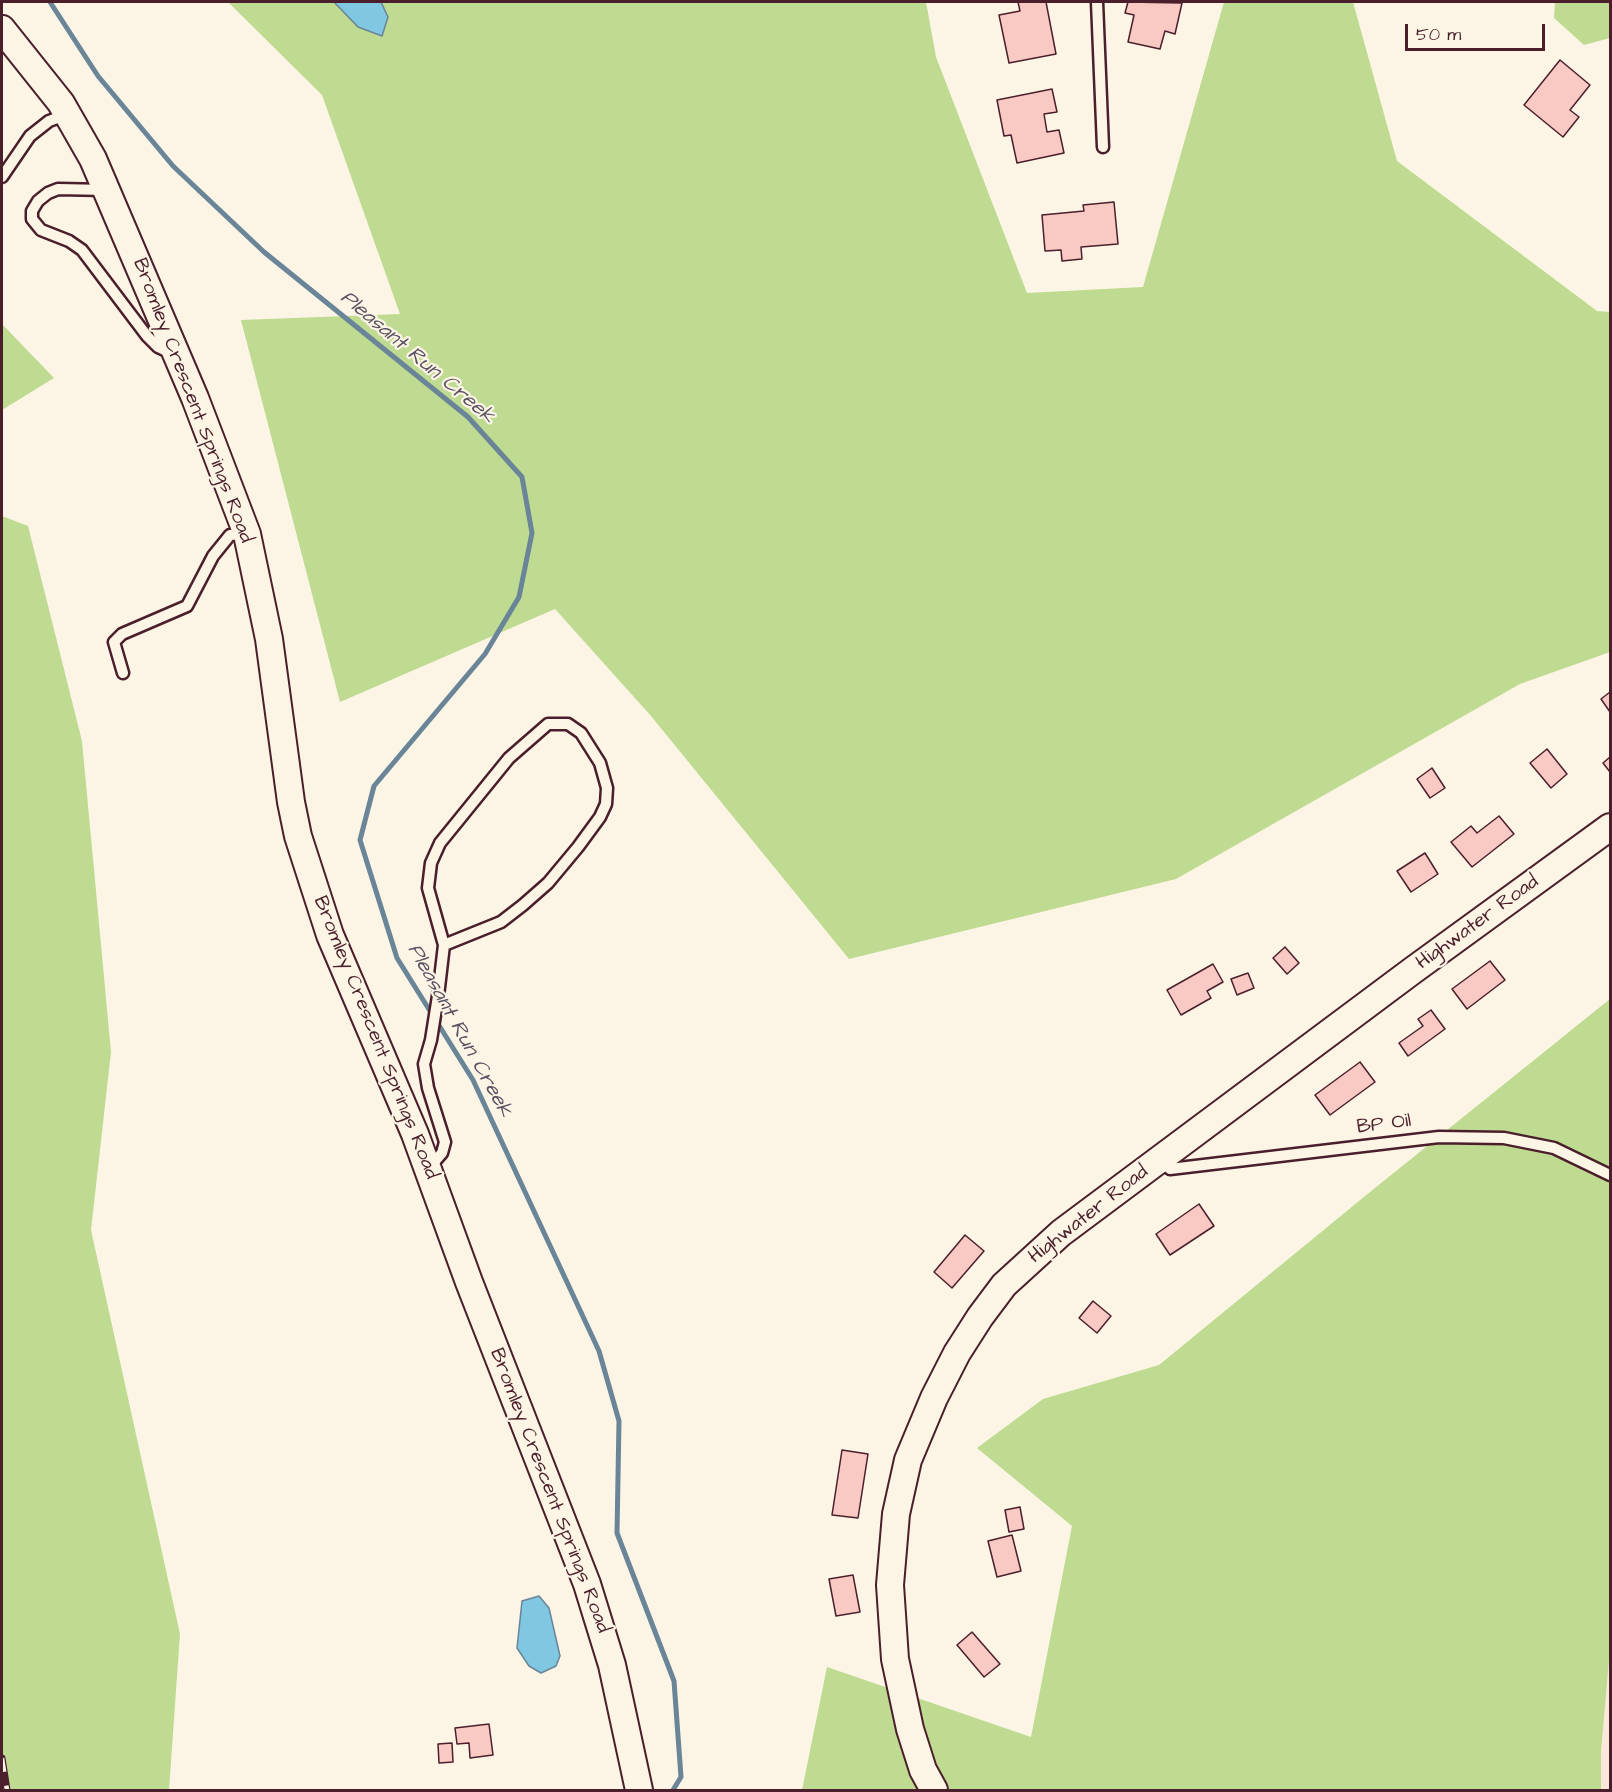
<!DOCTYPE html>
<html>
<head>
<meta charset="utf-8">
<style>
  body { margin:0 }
  #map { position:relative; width:1612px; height:1792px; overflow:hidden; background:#fcf5e5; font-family:"Architects Daughter",sans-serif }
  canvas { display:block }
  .frame { position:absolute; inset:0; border:3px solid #4a1f2b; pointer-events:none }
  .scale { position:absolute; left:1405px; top:24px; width:140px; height:27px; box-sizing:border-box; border:3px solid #4a1f2b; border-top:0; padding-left:8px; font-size:18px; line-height:21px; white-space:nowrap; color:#4a1f2b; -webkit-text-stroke:4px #fcf5e5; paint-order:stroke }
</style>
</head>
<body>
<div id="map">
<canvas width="1612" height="1792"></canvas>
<div class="frame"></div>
<div class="scale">50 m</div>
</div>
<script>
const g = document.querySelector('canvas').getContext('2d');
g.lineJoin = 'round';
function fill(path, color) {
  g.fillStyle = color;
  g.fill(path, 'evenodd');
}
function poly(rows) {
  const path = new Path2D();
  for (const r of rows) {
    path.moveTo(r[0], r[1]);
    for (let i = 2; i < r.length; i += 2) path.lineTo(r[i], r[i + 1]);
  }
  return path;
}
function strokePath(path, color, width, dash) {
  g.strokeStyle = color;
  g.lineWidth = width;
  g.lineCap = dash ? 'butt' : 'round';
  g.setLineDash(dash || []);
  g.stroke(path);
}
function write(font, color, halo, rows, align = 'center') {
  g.font = font + ' "Architects Daughter",sans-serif';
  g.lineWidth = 4.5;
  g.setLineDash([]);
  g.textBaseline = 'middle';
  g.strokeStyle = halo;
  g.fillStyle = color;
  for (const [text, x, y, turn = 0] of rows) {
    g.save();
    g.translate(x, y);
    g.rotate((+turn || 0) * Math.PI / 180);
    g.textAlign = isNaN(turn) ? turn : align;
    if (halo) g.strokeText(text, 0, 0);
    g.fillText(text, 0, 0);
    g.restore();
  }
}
fill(poly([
  [1610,1649,1610,1790,1601,1790,1601,1752]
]), '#fbe8db');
fill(poly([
  [228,2,926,2,936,57,1027,293,1143,287,1224,2,1353,2,1397,161,1597,311,1610,312,1610,652,1520,684,1176,879,849,959,651,716,555,609,340,702,241,320,400,314,322,95],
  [1555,2,1610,2,1610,38,1584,45,1554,18],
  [2,324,54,378,2,410],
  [2,516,28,526,82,741,111,1052,91,1230,180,1634,169,1790,2,1790],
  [1610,999,1610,1649,1601,1752,1601,1790,802,1790,827,1667,1031,1737,1072,1526,977,1448,1043,1399,1159,1365,1370,1192]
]), '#bfda91');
const water = poly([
  [334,2,381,2,388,17,382,36,358,27,334,2],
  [539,1596,549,1608,560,1656,556,1666,541,1673,529,1666,517,1648,522,1601,539,1596]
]);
fill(water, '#80c7e1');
strokePath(water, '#6a8498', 1.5);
strokePath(poly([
  [50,2,98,76,173,166,264,252,468,417,522,477,532,533,519,597,485,654,374,786,360,840,397,958,473,1080,599,1351,619,1421,617,1533,674,1681,681,1777,673,1790]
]), '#6a8498', 5);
const building = poly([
  [1018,2,1046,2,1056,54,1009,63,999,15,1020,11,1018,2],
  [1128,2,1182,3,1175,34,1165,31,1160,49,1128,42,1134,15,1125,13,1128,2],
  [1560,60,1590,85,1570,110,1579,117,1563,137,1524,105,1560,60],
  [1052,89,1057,112,1044,114,1047,132,1059,130,1064,153,1017,163,1011,135,1004,136,997,100,1052,89],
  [1114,202,1118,244,1081,247,1082,259,1062,261,1061,250,1045,251,1042,215,1084,211,1083,205,1114,202],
  [1610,692,1610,712,1601,699,1610,692],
  [1547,749,1567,774,1551,788,1530,763,1547,749],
  [1610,757,1610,772,1603,763,1610,757],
  [1432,768,1445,788,1430,798,1417,779,1432,768],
  [1499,816,1514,834,1472,867,1451,842,1471,826,1477,833,1499,816],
  [1425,853,1438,874,1411,892,1397,871,1425,853],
  [1285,947,1299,963,1287,974,1273,958,1285,947],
  [1490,961,1505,980,1467,1009,1452,989,1490,961],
  [1213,964,1223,982,1207,991,1211,998,1181,1015,1167,990,1213,964],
  [1248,973,1254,988,1237,995,1231,979,1248,973],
  [1431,1010,1445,1029,1408,1056,1399,1043,1423,1026,1418,1019,1431,1010],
  [1360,1062,1375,1082,1330,1115,1315,1095,1360,1062],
  [1199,1204,1214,1226,1170,1255,1156,1234,1199,1204],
  [965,1235,984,1251,952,1288,934,1272,965,1235],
  [1093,1301,1111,1316,1097,1333,1079,1318,1093,1301],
  [842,1450,868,1454,858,1518,832,1515,842,1450],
  [1020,1507,1024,1529,1009,1532,1005,1510,1020,1507],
  [1012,1535,1021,1571,997,1577,988,1541,1012,1535],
  [853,1575,860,1612,836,1616,829,1579,853,1575],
  [972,1632,1000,1664,984,1677,957,1645,972,1632],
  [489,1724,493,1755,470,1758,469,1743,457,1744,455,1728,489,1724],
  [452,1743,453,1762,439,1763,438,1744,452,1743]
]);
fill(building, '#f9c9c4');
strokePath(building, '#4a1f2b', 1.5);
const service = poly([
  [1097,2,1103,147],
  [2,177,30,136,49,121,68,114],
  [107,190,58,189,48,193,38,201,32,211,32,219,41,230,69,241,82,250,147,336,158,347,171,353],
  [123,673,114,642,122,634,187,606,213,556,230,535,247,534],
  [548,724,568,724,581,733,600,763,607,788,606,804,600,817,578,847,548,883,523,905,501,922,444,945,428,888,431,863,440,843,509,758,548,724],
  [1159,1159,1170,1169,1439,1137,1504,1138,1554,1148,1610,1175],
  [428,1169,442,1153,445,1142,428,1088,424,1064,431,1040,438,996,444,945]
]);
const tertiary = poly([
  [2,29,61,103,93,159,195,398,247,534,269,639,291,802,298,836,330,935,415,1134,469,1282,587,1584,612,1665,639,1790],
  [934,1790,923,1770,910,1729,895,1659,890,1585,896,1514,908,1460,934,1398,957,1353,980,1317,1004,1285,1061,1233,1412,971,1610,827]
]);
strokePath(service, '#4a1f2b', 15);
strokePath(tertiary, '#4a1f2b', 30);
strokePath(service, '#fcf5e5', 10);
strokePath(tertiary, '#fcf5e5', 26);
const rail = poly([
  [2,1758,7,1790]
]);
strokePath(rail, '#4a1f2b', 7);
strokePath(rail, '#fcf5e5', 4.5, [14]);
write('20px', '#4a1f2b', '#fcf5e5', [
  ["Bromley Crescent Springs Road",192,401,69],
  ["Highwater Road",1478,923,-36],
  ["Bromley Crescent Springs Road",375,1038,68],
  ["BP Oil",1384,1125,-7],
  ["Highwater Road",1089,1215,-38],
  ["Bromley Crescent Springs Road",549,1491,69]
]);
write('italic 21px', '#5a5162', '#fcf5e5', [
  ["Pleasant Run Creek",417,358,40],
  ["Pleasant Run Creek",459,1031,61]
]);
</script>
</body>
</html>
